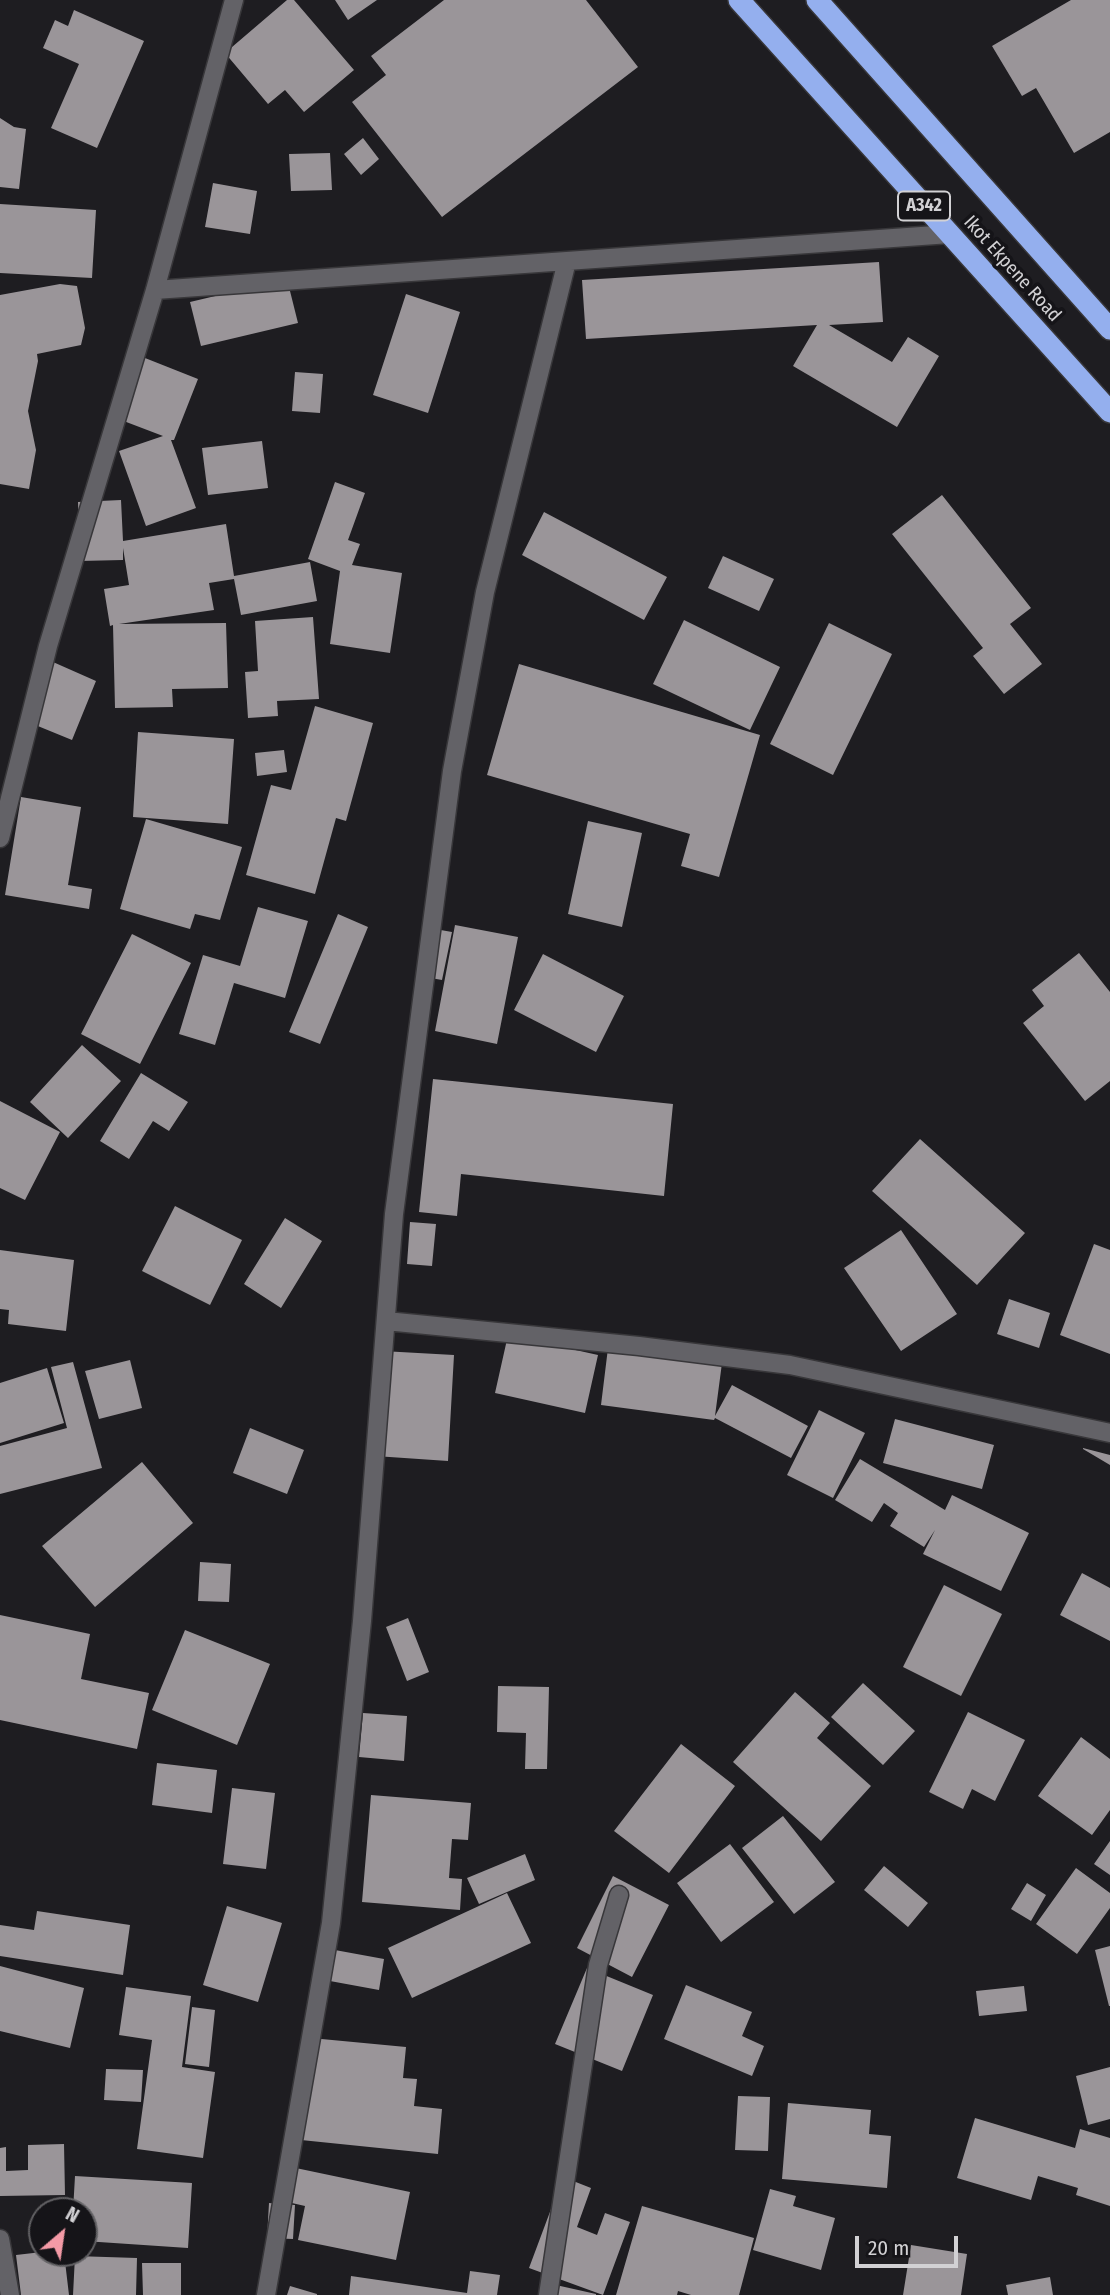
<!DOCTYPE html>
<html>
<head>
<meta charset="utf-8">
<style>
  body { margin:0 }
  #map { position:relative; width:1110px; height:2295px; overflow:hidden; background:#1e1d21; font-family:"Fira Sans Condensed",sans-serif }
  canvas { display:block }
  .north { position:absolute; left:28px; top:2197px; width:70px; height:70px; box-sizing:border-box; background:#151418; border:2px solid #616063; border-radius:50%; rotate:29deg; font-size:19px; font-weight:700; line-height:28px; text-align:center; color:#d2d1d4 }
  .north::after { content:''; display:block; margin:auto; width:24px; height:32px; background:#f49aa6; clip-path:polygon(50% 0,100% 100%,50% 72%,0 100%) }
  .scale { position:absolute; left:855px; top:2236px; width:103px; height:32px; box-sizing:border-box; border:4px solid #d2d1d4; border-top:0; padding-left:9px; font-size:21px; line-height:24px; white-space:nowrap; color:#d2d1d4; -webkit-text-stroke:5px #151418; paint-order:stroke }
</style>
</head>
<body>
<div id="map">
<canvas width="1110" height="2295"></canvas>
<div class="north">N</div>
<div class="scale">20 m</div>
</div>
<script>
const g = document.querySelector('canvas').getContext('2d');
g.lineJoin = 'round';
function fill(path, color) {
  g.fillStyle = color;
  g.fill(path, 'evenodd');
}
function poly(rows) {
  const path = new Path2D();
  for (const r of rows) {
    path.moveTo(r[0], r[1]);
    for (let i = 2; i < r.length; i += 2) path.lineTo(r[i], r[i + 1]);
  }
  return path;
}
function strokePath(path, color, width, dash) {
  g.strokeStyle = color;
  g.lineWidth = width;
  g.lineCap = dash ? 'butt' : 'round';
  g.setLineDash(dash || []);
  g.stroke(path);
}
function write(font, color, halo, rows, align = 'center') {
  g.font = font + ' "Fira Sans Condensed",sans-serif';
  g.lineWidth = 7;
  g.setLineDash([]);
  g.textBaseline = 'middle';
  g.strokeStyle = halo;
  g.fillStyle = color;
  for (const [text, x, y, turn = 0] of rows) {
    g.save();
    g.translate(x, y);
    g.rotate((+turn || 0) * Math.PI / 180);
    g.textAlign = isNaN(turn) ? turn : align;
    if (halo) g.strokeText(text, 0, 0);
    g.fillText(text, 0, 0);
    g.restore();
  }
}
fill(poly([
  [287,0,294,0,354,70,304,112,285,90,268,104,225,53],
  [335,0,377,0,348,20],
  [444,0,586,0,638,67,442,217,352,102,386,75,371,56],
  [1071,0,1110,0,1110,132,1074,153,1036,88,1022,96,992,46],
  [74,10,144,41,97,148,51,128,79,64,43,48,55,20,68,26],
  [0,118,14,127,26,129,19,189,0,187],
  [363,138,379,159,361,175,344,154],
  [330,153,332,190,291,191,289,154],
  [213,183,257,191,250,234,205,227],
  [0,204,96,210,92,278,0,273],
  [879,262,883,322,829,325,892,362,908,337,939,356,897,427,793,366,817,325,586,339,582,280],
  [287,279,298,323,201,346,190,302],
  [60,284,77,286,85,328,81,345,37,354,38,361,28,411,36,450,29,489,0,484,0,295],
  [406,294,460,312,428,413,373,395],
  [145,358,198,379,174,440,171,440,196,508,146,526,119,451,163,436,121,420],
  [295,372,323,374,320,413,292,411],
  [262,441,268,488,208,495,202,448],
  [335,482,365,493,348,540,360,544,352,565,402,573,390,653,330,644,340,571,308,559],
  [942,495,1031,608,1010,624,1042,664,1004,694,973,656,983,648,892,534],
  [121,500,123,541,226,524,234,576,310,562,317,601,241,615,234,579,209,583,214,610,119,624,226,623,228,688,172,689,173,707,115,708,113,625,110,626,104,589,129,585,123,548,123,560,80,561,78,502],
  [544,512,667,577,644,620,522,555],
  [723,556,774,579,759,611,708,588],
  [313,617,319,699,277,701,278,716,248,718,245,672,258,671,255,621],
  [684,620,780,667,750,730,653,684],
  [829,623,892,654,833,775,770,744],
  [53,662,96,681,72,740,28,722],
  [519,664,760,735,719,877,681,866,690,834,487,775],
  [315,706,373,723,346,821,336,818,315,894,246,875,271,785,291,790],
  [138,732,234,739,228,824,133,817],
  [284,750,287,772,257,776,255,753],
  [21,797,81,807,68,885,92,889,89,909,5,895],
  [146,819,242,847,220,920,195,914,190,929,120,909],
  [588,821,642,833,622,927,568,914],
  [258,907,308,921,285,998,234,983,215,1045,179,1034,203,955,240,966],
  [338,914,368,927,320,1044,289,1032],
  [455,925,518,937,497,1044,435,1031],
  [435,929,452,932,442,980,425,977],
  [132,934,191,963,140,1064,81,1034],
  [1079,953,1110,992,1110,1081,1085,1101,1023,1023,1044,1006,1032,990],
  [543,954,624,996,596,1052,514,1010],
  [82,1045,121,1081,68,1138,30,1102],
  [141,1073,188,1102,169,1131,153,1121,129,1159,100,1141],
  [433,1079,673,1104,664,1196,461,1174,457,1216,419,1212],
  [0,1101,60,1132,25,1200,0,1188],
  [920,1139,1025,1233,977,1285,872,1191],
  [175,1206,242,1240,210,1305,142,1271],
  [285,1218,322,1241,281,1308,244,1284],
  [410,1222,436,1224,432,1266,407,1264],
  [901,1230,957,1314,901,1351,844,1268],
  [1094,1244,1110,1250,1110,1354,1060,1335],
  [0,1250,74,1260,66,1331,8,1324,9,1310,0,1309],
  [1009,1299,1050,1313,1039,1348,997,1334],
  [508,1335,598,1355,585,1413,495,1393],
  [608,1348,722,1363,715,1416,732,1385,808,1426,791,1458,715,1418,714,1420,601,1405],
  [382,1351,454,1355,448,1461,375,1456],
  [130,1360,142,1408,99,1419,85,1371],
  [73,1362,102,1468,0,1494,0,1446,67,1428,51,1367],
  [47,1368,64,1423,0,1443,0,1383],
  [819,1410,865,1433,833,1498,787,1475],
  [895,1419,994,1445,982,1489,883,1463],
  [250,1428,304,1450,287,1494,233,1473],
  [1083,1448,1110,1455,1110,1465,1083,1449],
  [860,1459,945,1510,952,1495,1029,1533,1001,1591,923,1554,935,1530,924,1547,890,1526,898,1513,884,1503,872,1522,835,1500],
  [142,1462,193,1523,95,1607,42,1546],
  [200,1562,231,1564,229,1602,198,1601],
  [1082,1573,1110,1588,1110,1641,1060,1615],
  [944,1585,1002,1614,961,1696,903,1667],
  [0,1615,90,1634,81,1679,149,1693,137,1749,0,1720],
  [408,1618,429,1672,407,1681,386,1627],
  [185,1630,270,1664,237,1745,152,1710],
  [863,1683,915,1731,883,1765,831,1717],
  [498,1686,549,1687,547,1769,525,1769,526,1733,497,1732],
  [795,1692,830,1723,817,1738,871,1786,821,1841,733,1762],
  [968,1712,1025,1740,995,1801,972,1789,963,1809,929,1792],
  [363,1713,407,1716,404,1761,359,1757],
  [1081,1737,1110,1759,1110,1810,1092,1835,1038,1796],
  [681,1744,735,1786,669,1873,614,1831],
  [157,1763,217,1770,212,1813,152,1805],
  [232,1788,275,1793,266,1869,223,1864],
  [371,1795,471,1803,468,1840,452,1839,449,1878,462,1879,460,1910,362,1902],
  [783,1816,835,1882,794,1914,742,1848],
  [1110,1841,1110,1875,1094,1864],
  [730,1844,774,1902,721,1942,677,1883],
  [525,1854,535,1880,479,1904,467,1878],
  [884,1866,928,1903,908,1927,864,1890],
  [1076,1868,1110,1893,1110,1908,1077,1954,1036,1924],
  [613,1876,669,1905,632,1977,577,1948],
  [1027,1883,1046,1895,1031,1921,1011,1909],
  [507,1893,531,1943,412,1998,388,1948],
  [227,1906,282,1923,258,2002,203,1985],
  [37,1911,130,1925,123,1975,0,1956,0,1925,34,1930],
  [1110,1946,1110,2006,1109,2006,1095,1950],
  [324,1948,384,1959,379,1990,319,1979],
  [0,1966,84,1988,70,2048,0,2031],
  [587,1968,653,1995,622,2071,555,2044],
  [686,1985,752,2012,742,2036,764,2046,752,2076,664,2039],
  [1024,1986,1027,2011,979,2016,976,1991],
  [126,1987,191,1996,182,2067,215,2072,203,2158,137,2149,152,2040,119,2035],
  [192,2007,215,2010,209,2067,185,2064],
  [311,2038,406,2047,403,2078,417,2079,414,2106,442,2109,438,2154,301,2140],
  [1110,2067,1110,2119,1088,2125,1076,2076],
  [106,2069,143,2070,141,2102,104,2100],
  [738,2096,770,2097,768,2151,735,2150],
  [788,2103,871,2110,869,2134,891,2136,887,2188,782,2179],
  [975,2118,1075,2148,1080,2129,1110,2138,1110,2206,1076,2195,1078,2188,1038,2176,1031,2200,957,2178],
  [64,2144,65,2195,0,2196,0,2148,6,2147,6,2171,28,2170,28,2145],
  [291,2167,410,2192,396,2260,298,2240,305,2206,283,2201],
  [75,2176,192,2183,188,2248,84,2241,84,2211,73,2211],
  [563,2177,591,2188,577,2227,597,2235,605,2213,630,2222,603,2295,529,2268],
  [770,2189,796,2196,793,2206,835,2218,821,2270,753,2250],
  [269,2203,295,2205,293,2239,267,2238],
  [642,2206,754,2238,739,2295,691,2295,678,2291,677,2295,616,2295],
  [911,2245,967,2254,961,2295,903,2295],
  [42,2252,64,2253,69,2295,21,2295,16,2255],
  [75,2256,137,2258,136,2295,73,2295],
  [142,2263,181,2263,181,2295,143,2295],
  [470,2271,500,2275,497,2295,349,2295,351,2276,467,2293],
  [1050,2277,1053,2295,1008,2295,1006,2285],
  [547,2283,596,2294,596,2295,544,2295],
  [290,2286,317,2294,317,2295,287,2295]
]), '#9a9599');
const minor = poly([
  [155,290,950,234],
  [0,838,48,646,155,290,234,0],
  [386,1321,639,1346,790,1365,1110,1433],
  [0,2239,10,2295],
  [266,2295,331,1923,362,1621,394,1214,452,771,485,592,567,261],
  [548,2295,598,1965,619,1895]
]);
const highway = poly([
  [739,0,1110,412],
  [817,0,1110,329]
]);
strokePath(minor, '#38373a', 21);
strokePath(highway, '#38373a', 24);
strokePath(minor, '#636267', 18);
strokePath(highway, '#94afee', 21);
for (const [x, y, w] of [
  [924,206,52]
]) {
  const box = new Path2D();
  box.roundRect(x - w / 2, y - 14.5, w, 29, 5);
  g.fillStyle = '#151418';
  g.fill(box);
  strokePath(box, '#d2d1d4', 2);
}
write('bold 18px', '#d2d1d4', null, [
  ["A342",924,206]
]);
write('19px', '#d2d1d4', '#151418', [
  ["Ikot Ekpene Road",1012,269,48]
]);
</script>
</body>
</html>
